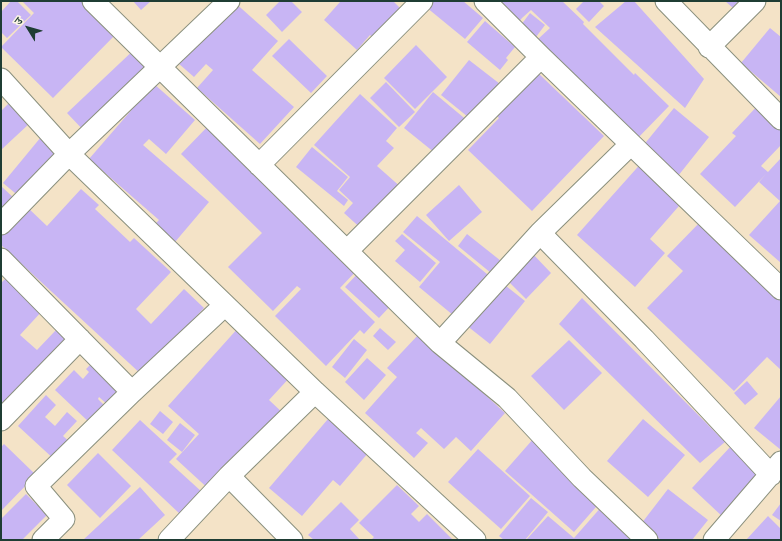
<!DOCTYPE html>
<html>
<head>
<meta charset="utf-8">
<style>
  body { margin:0 }
  #map { position:relative; width:782px; height:541px; overflow:hidden; background:#f4e3c7; font-family:"Gentium Book Plus","Noto Serif Devanagari",serif }
  canvas { display:block }
  .frame { position:absolute; inset:0; border:2px solid #1f3d34; pointer-events:none }
  .north { position:absolute; left:8px; top:8px; width:40px; height:40px; -webkit-text-stroke:3px #fcf5e5; paint-order:stroke; rotate:307deg; font-size:11px; font-weight:700; line-height:16px; text-align:center; color:#1f3d34 }
  .north::after { content:''; display:block; margin:auto; width:14px; height:18px; background:#1f3d34; clip-path:polygon(50% 0,100% 100%,50% 72%,0 100%) }
</style>
</head>
<body>
<div id="map">
<canvas width="782" height="541"></canvas>
<div class="frame"></div>
<div class="north">उ</div>
</div>
<script>
const g = document.querySelector('canvas').getContext('2d');
g.lineJoin = 'round';
function fill(path, color) {
  g.fillStyle = color;
  g.fill(path, 'evenodd');
}
function poly(rows) {
  const path = new Path2D();
  for (const r of rows) {
    path.moveTo(r[0], r[1]);
    for (let i = 2; i < r.length; i += 2) path.lineTo(r[i], r[i + 1]);
  }
  return path;
}
function strokePath(path, color, width, dash) {
  g.strokeStyle = color;
  g.lineWidth = width;
  g.lineCap = dash ? 'butt' : 'round';
  g.setLineDash(dash || []);
  g.stroke(path);
}
fill(poly([
  [11,1,17,1,31,15,7,38,1,32,1,12],
  [22,1,90,1,120,30,53,98,1,47,34,13],
  [133,1,151,1,141,10],
  [233,1,278,41,252,70,294,107,260,144,197,88,213,70,206,64,194,77,178,63],
  [280,1,291,1,302,12,282,32,266,15],
  [338,1,393,1,401,9,374,39,370,35,357,50,324,20,340,2],
  [431,1,463,1,483,18,465,39,426,7],
  [501,1,562,1,584,22,583,24,634,75,635,73,669,106,635,141,537,40,550,28,531,10,522,18,518,23,498,3],
  [584,1,599,1,604,6,589,22,576,9],
  [626,1,634,1,704,79,685,108,595,27],
  [725,1,739,1,733,8],
  [530,13,545,25,533,41,518,29],
  [485,21,515,47,506,58,508,60,500,70,467,42],
  [770,28,781,37,781,97,741,63],
  [289,39,327,76,311,93,272,56],
  [416,45,447,77,415,109,384,78],
  [138,46,158,67,87,134,67,113],
  [469,60,500,84,473,121,441,95],
  [538,73,604,136,532,211,468,150,499,118,493,112],
  [386,82,415,112,399,127,370,98],
  [154,84,195,120,166,154,149,139,143,145,209,202,175,242,154,225,159,220,89,159],
  [433,92,469,122,440,157,404,128],
  [360,94,397,128,386,141,394,148,377,166,403,189,365,232,344,213,353,203,339,190,350,177,314,145],
  [10,102,30,123,1,150,1,111],
  [761,102,781,120,781,145,761,166,768,172,781,158,781,263,749,235,780,201,759,182,766,174,735,207,700,174,736,136,732,133],
  [674,108,709,137,678,176,642,147],
  [211,123,360,267,340,288,375,322,364,334,360,330,326,366,275,316,301,289,297,286,273,311,228,267,262,233,181,154],
  [41,137,60,152,21,198,3,183],
  [312,147,348,177,337,191,348,200,344,206,296,167],
  [644,160,686,198,650,239,665,253,635,287,577,235],
  [459,185,482,212,449,241,426,215],
  [1,186,15,199,1,213],
  [81,189,99,205,95,209,130,242,134,238,171,272,136,309,151,324,184,289,204,308,142,375,1,245,1,232,26,206,47,226],
  [417,216,493,279,459,320,419,287,440,262,403,232],
  [703,219,781,296,781,370,767,357,734,391,647,308,683,271,667,256],
  [402,234,436,263,420,282,395,261,405,250,395,241],
  [467,234,501,261,491,273,458,246],
  [531,252,551,273,526,299,505,278],
  [362,269,396,300,379,318,345,287],
  [7,277,43,310,20,335,37,350,56,330,68,341,1,414,1,283],
  [501,282,525,301,490,344,466,325],
  [582,298,725,442,700,463,559,324],
  [239,327,292,375,269,400,284,414,212,492,176,459,199,434,168,406],
  [380,328,396,342,388,350,373,336],
  [419,334,505,413,471,451,456,437,444,449,421,428,416,433,428,443,414,458,365,413,397,377,387,368],
  [354,339,367,350,345,378,332,367],
  [569,340,602,373,564,410,531,376],
  [367,358,386,375,364,400,345,382],
  [91,364,121,391,108,405,99,397,98,399,107,408,92,425,55,390,74,370,83,379,89,372,86,369],
  [747,381,758,394,745,405,734,393],
  [46,395,56,405,45,417,55,426,67,412,77,421,63,436,72,444,56,461,18,426],
  [781,396,781,450,754,428],
  [160,411,173,422,163,434,150,424],
  [334,412,374,446,340,486,333,480,302,516,269,488],
  [643,419,685,455,648,497,607,461],
  [140,420,177,454,169,462,202,492,181,515,112,450],
  [180,423,195,435,182,452,167,440],
  [534,438,603,499,574,532,505,471],
  [4,444,36,475,1,511,1,447],
  [732,445,764,475,724,518,692,488],
  [478,449,530,496,501,529,448,482],
  [98,453,131,486,100,518,67,485],
  [397,485,419,506,411,514,419,522,427,514,453,540,371,540,374,537,359,523],
  [140,487,165,515,138,540,83,540],
  [668,489,708,520,692,540,661,540,641,524],
  [26,494,47,515,22,540,1,540,1,519],
  [531,498,548,512,525,540,504,540,499,536],
  [341,502,359,520,350,529,360,540,314,540,308,535],
  [781,503,781,521,772,515],
  [603,505,636,540,526,540,548,516,574,538],
  [768,516,781,529,781,540,746,540]
]), '#c8b5f4');
const minor = poly([
  [93,1,440,343,507,398,582,478,647,540],
  [485,1,541,57,781,289],
  [666,1,781,119],
  [709,47,755,1],
  [1,79,69,154,315,392,475,540],
  [259,165,422,1],
  [1,224,69,154,229,1],
  [540,233,644,339,771,475],
  [347,251,541,57],
  [1,259,132,392,225,305],
  [440,343,540,233,631,144],
  [1,420,80,339],
  [229,476,315,392],
  [43,540,64,519,36,486,132,392],
  [169,540,229,476,292,540],
  [714,540,781,462]
]);
strokePath(minor, '#8a907e', 23);
strokePath(minor, '#fff', 21);
</script>
</body>
</html>
